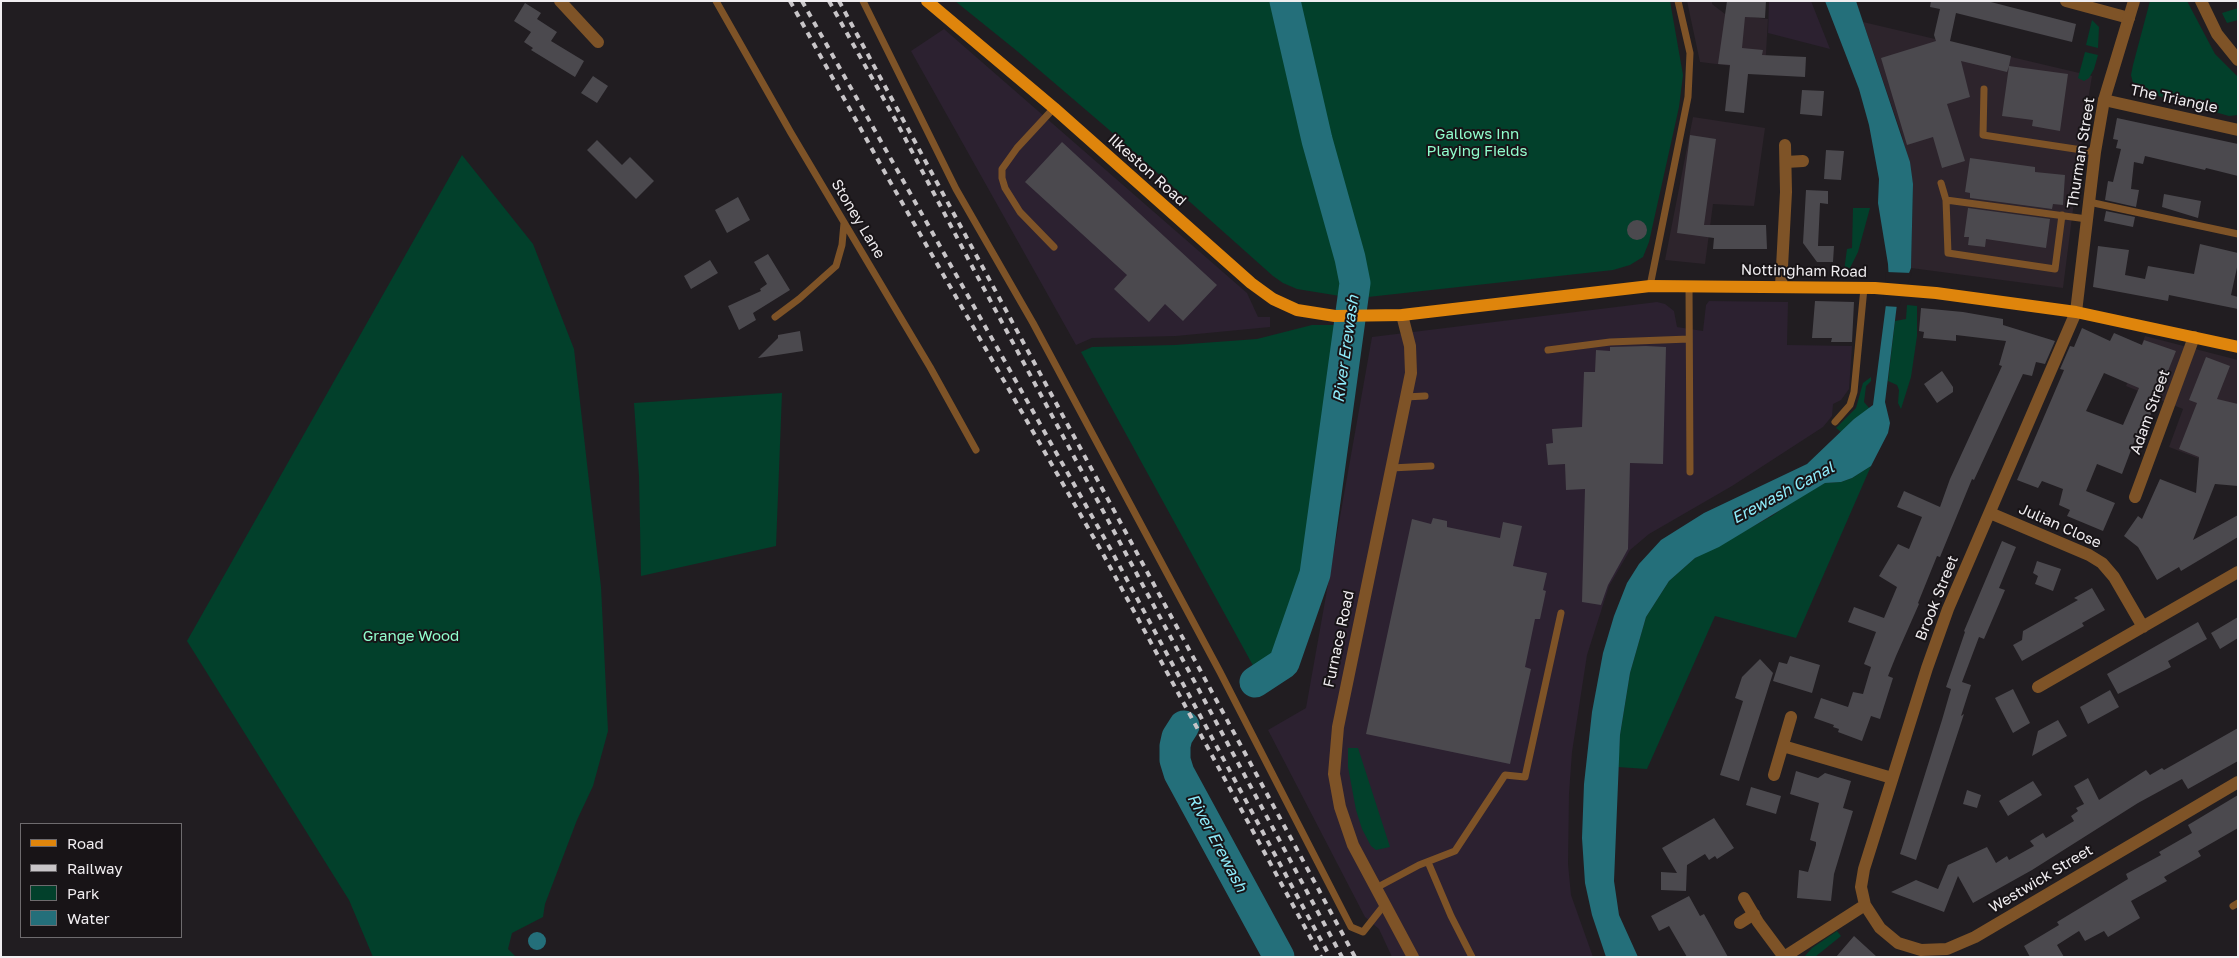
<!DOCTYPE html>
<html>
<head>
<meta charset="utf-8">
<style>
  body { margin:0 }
  #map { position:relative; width:2239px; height:958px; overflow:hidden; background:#211d21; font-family:"Golos Text",sans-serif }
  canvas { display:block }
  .frame { position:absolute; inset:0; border:2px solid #f0edf0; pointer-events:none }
  .legend { position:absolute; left:20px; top:823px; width:162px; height:115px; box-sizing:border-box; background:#181417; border:1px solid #6e6b6e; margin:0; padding:6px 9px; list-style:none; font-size:15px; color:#f0edf0 }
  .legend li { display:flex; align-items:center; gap:10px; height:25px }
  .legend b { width:25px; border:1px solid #6e6b6e }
</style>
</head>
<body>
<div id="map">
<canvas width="2239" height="958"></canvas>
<div class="frame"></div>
<ul class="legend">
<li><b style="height:6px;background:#df850c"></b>Road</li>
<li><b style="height:6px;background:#c8c5c8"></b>Railway</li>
<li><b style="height:14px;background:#02402b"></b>Park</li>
<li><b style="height:14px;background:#246f7a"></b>Water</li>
</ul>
</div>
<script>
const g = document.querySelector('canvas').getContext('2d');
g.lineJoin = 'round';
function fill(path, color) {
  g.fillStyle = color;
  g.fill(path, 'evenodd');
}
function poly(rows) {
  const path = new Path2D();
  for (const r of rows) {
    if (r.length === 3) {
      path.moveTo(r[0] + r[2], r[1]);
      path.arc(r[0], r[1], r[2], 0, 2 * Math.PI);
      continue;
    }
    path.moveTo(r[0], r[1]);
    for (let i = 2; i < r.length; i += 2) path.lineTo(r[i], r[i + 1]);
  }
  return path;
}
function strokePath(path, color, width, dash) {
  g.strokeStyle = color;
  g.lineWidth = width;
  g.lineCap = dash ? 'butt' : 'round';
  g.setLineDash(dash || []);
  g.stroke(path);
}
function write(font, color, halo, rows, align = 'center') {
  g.font = font + ' "Golos Text",sans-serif';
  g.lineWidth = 4;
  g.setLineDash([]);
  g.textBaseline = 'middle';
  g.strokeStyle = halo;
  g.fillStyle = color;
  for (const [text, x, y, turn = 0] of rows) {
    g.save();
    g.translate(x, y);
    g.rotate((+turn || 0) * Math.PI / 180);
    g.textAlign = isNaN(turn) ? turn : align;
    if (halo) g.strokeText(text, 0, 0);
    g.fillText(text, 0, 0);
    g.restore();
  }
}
fill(poly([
  [1687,1,1712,1,1712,4,1725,14,1768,19,1765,70,1700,62],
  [1863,22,2092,76,2083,131,2063,288,1911,268,1913,184,1902,136],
  [1693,117,1765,128,1754,206,1713,204,1705,264,1665,260],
  [2145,336,2238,360,2238,439,2200,459,2169,447,2183,409,2126,386]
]), '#2d242c');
fill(poly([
  [1769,1,1811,1,1830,49,1768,33],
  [944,29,1247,293,1258,317,1270,317,1270,327,1176,336,1092,338,1076,345,911,51],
  [1709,301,1788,302,1787,345,1852,346,1849,389,1841,400,1833,404,1832,416,1823,427,1732,486,1649,534,1630,550,1609,586,1587,655,1572,752,1569,794,1568,864,1571,895,1593,957,1392,957,1379,929,1365,917,1268,730,1306,708,1372,337,1657,302,1665,304,1674,311,1677,327,1703,331,1706,305]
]), '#2c2130');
fill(poly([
  [955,1,1274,1,1310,151,1339,256,1343,283,1340,296,1297,289,1283,283,1273,276,1107,128,1017,51],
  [1295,1,1670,1,1683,75,1679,107,1649,242,1643,257,1630,265,1613,270,1368,297,1365,261,1330,145],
  [2150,1,2187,1,2215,54,2238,77,2238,115,2229,116,2148,93,2133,83,2131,75,2133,65],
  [2238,8,2238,20,2227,23,2222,13],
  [2092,20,2099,27,2098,48,2086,45],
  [2085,52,2098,55,2094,69,2089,78,2084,81,2078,78],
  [462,155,533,244,574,349,601,587,608,731,593,786,577,820,545,904,543,917,512,933,508,949,516,957,373,957,349,900,187,641],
  [1853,208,1870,208,1858,252,1849,270,1844,271,1847,249,1852,248],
  [1907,305,1917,306,1917,336,1911,377,1901,409,1898,403,1899,390,1897,385,1888,381,1895,321,1906,319],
  [1312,325,1334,325,1318,486,1285,648,1275,659,1256,671,1081,352,1092,347,1175,345,1257,339],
  [1871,377,1871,381,1866,386,1864,402,1870,409,1854,419,1841,432,1836,428,1856,408,1863,383],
  [782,393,776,546,641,576,639,476,634,403],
  [1871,466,1796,638,1715,616,1647,769,1618,767,1620,735,1630,673,1646,617,1669,581,1695,558,1772,516,1794,500,1825,483,1841,482,1852,478],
  [1348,748,1358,748,1390,847,1376,850,1371,846,1362,829,1356,810,1348,767],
  [1837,931,1841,936,1815,957,1804,957,1812,948]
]), '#02402b');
fill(poly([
  [1825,1,1856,1,1910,162,1913,184,1911,268,1897,304,1885,402,1890,423,1888,433,1871,466,1852,478,1841,482,1825,483,1719,547,1695,558,1669,581,1646,617,1630,673,1620,735,1614,881,1619,915,1638,957,1606,957,1592,915,1585,883,1582,838,1584,784,1592,712,1603,653,1614,616,1627,583,1639,564,1661,540,1704,513,1807,464,1854,419,1873,405,1889,281,1888,264,1878,203,1879,179,1869,125,1859,89],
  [537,941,9]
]), '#246f7a');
fill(poly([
  [1886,272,1912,273,1899,307,1883,306]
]), '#211d21');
strokePath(poly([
  [1255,682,1284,663,1315,574,1355,283,1350,258,1317,140,1285,1],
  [1184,726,1177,737,1175,746,1175,760,1179,773,1279,957]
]), '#246f7a', 31);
fill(poly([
  [1727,1,1766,1,1765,18,1745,17,1742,48,1763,50,1762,55,1806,57,1805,77,1748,74,1744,113,1725,111,1730,65,1718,64],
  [1931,1,1987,1,2076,24,2072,42,1956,13,1950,41,2011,56,2009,66,2068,74,2060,131,2032,126,2033,120,2002,116,2009,66,2007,72,1961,61,1970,97,1947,104,1965,161,1942,168,1933,137,1907,145,1881,58,1936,41,1934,35,1940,9,1930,7],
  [525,3,541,13,537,19,557,32,551,41,584,61,575,77,531,50,533,48,524,42,531,32,514,21],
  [593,76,608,86,597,103,581,93],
  [1802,90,1824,91,1822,116,1800,114],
  [2117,118,2238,144,2238,176,2206,168,2205,170,2145,156,2143,164,2134,162,2131,189,2139,190,2136,207,2105,200,2108,181,2113,182,2121,149,2116,148,2118,140,2113,139],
  [1690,135,1716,139,1704,225,1766,225,1767,249,1713,249,1714,238,1677,233],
  [597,140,622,165,630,157,654,181,636,199,587,150],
  [1062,142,1217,285,1183,321,1165,304,1149,322,1114,289,1127,275,1025,182],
  [1826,150,1844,151,1841,180,1824,179],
  [1970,158,2035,167,2035,172,2065,175,2063,205,2053,204,2052,209,1970,198,1970,193,1965,192],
  [1806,190,1828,191,1828,204,1820,203,1818,246,1834,246,1833,262,1817,262,1803,243],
  [2164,194,2201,201,2198,218,2162,207],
  [738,197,750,220,727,233,715,210],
  [1968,208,2050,219,2046,248,1986,239,1985,247,1968,245,1969,237,1964,237],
  [2106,211,2135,217,2133,227,2104,221],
  [1637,230,10],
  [2200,244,2238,253,2238,263,2231,295,2238,297,2238,309,2169,295,2168,301,2093,287,2098,246,2129,250,2125,275,2145,279,2148,266,2194,274],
  [768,254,790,290,753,313,756,320,739,330,728,306,761,291,760,289,767,284,754,262],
  [710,260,718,273,691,289,684,276],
  [1815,301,1854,302,1852,342,1831,342,1832,338,1812,338],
  [1921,308,1963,312,2003,319,2003,325,2055,341,2045,364,2036,362,2032,376,2023,374,1974,480,1972,479,1940,557,1937,556,1918,603,1919,604,1896,656,1888,676,1893,678,1880,719,1871,716,1862,741,1838,732,1839,729,1833,727,1834,725,1814,718,1821,698,1848,707,1853,692,1863,694,1871,667,1864,664,1876,632,1848,622,1854,607,1884,618,1897,587,1879,576,1898,544,1909,549,1922,517,1897,507,1904,491,1940,507,1950,479,2002,366,1999,365,2006,341,1956,335,1956,341,1923,338,1924,332,1919,331],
  [2082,328,2110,341,2114,333,2142,345,2144,340,2176,351,2144,431,2139,429,2122,474,2097,464,2086,491,2115,503,2103,531,2067,516,2070,510,2059,505,2063,489,2042,481,2038,488,2017,480,2064,370,2060,369,2070,346,2074,347],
  [2104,373,2139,388,2123,425,2086,411],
  [800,331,803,351,758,358,778,338,778,335],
  [1646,346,1666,347,1663,464,1630,463,1628,549,1608,585,1601,605,1582,602,1585,489,1566,490,1565,464,1548,465,1546,444,1553,443,1552,429,1582,427,1584,372,1595,372,1596,350,1610,351,1610,347],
  [2206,357,2230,366,2217,399,2238,404,2238,486,2215,484,2193,540,2238,515,2238,537,2181,571,2179,567,2157,580,2138,547,2124,536,2138,516,2142,519,2160,479,2196,493,2199,457,2179,449,2197,403,2189,400],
  [1942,371,1953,387,1953,392,1937,403,1924,384],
  [1433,518,1447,521,1447,527,1500,538,1503,522,1522,526,1513,566,1547,573,1543,590,1546,591,1540,619,1535,619,1525,667,1531,669,1510,764,1366,734,1412,519,1431,524],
  [2002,541,2016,547,1999,588,2005,590,1984,639,1979,637,1962,682,1971,685,1961,716,1964,714,1916,860,1900,854,1942,720,1951,689,1946,687,1965,632,1964,631],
  [2037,561,2061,569,2053,591,2035,584,2038,576,2033,573],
  [2092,588,2105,610,2082,623,2084,626,2022,661,2013,645,2022,640,2023,631,2078,600,2074,598],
  [2238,617,2238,638,2220,649,2211,633],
  [2198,622,2207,639,2168,661,2171,667,2118,694,2107,674],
  [1790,656,1820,665,1812,693,1773,681,1779,662,1787,664],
  [1760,659,1773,673,1739,781,1720,775,1743,701,1735,698,1742,677],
  [2013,689,2030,723,2013,733,1995,698],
  [2110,690,2119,707,2088,724,2080,707],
  [2058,720,2067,736,2032,756,2038,731],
  [2238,728,2238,761,2188,789,2182,779,2138,803,2032,870,1973,903,1958,876,1944,912,1891,892,1916,880,1938,889,1948,865,1987,847,1996,863,2007,856,2009,860,2034,846,2030,841,2043,833,2046,838,2074,821,2071,816,2078,811,2076,808,2084,804,2074,786,2088,778,2099,800,2146,770,2150,775,2162,768,2164,770],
  [1796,771,1818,778,1825,773,1851,781,1843,808,1853,811,1834,874,1831,901,1797,898,1799,870,1808,872,1816,845,1816,842,1810,840,1819,803,1790,794],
  [2033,781,2042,795,2008,816,1999,801],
  [1751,787,1781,796,1776,814,1746,805],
  [1967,790,1981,795,1977,808,1963,804],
  [2238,795,2238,828,2198,851,2201,856,2164,877,2167,881,2131,901,2140,918,2108,937,2104,931,2085,941,2079,931,2057,945,2064,957,2030,957,2024,946,2059,925,2057,922,2128,879,2126,874,2161,855,2159,852,2192,833,2188,825],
  [1714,818,1734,848,1717,859,1715,856,1709,860,1705,854,1687,865,1686,891,1661,890,1661,872,1677,873,1662,848],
  [1689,896,1700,916,1704,914,1728,957,1687,957,1669,926,1659,931,1651,916],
  [1854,936,1877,957,1836,957]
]), '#4b494e');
strokePath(poly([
  [716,1,791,133,930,367,976,450],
  [863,1,956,189,1033,323,1220,672,1351,927,1363,932,1385,904],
  [1984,89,1983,135,2095,152],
  [1054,108,1017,148,1002,169,1002,178,1005,188,1020,212,1054,247],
  [1941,183,1946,200,1948,253,2055,269,2062,215],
  [1946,200,2087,219],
  [2089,202,2238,234],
  [1689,285,1690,472],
  [1650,286,1688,97,1690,53,1678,1],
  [775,317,799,299,836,266,842,245,844,223],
  [1548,350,1610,342,1689,339],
  [1405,397,1425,396],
  [1835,422,1850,405,1854,392,1864,288],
  [1391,468,1431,466],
  [1428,862,1451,916,1472,957],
  [1376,888,1419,865,1455,851,1505,775,1525,777,1561,613],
  [2233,906,2238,903]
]), '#7e5327', 7);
strokePath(poly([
  [560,1,598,42],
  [2066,1,2129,18],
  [2201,1,2217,34,2238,60],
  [2104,100,2238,130],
  [1786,162,1803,161],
  [1781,286,1786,192,1785,145],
  [2076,312,1948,609,1927,668,1864,869,1861,887,1865,905,1880,928,1898,943,1921,950,1947,949,1975,937,2238,782],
  [1402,315,1410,346,1411,373,1338,727,1334,774,1340,807,1353,845,1413,957],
  [2135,497,2194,337],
  [1990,513,2089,555,2102,563,2114,577,2143,627],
  [2038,687,2238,572],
  [1783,746,1892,778],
  [1774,775,1791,717],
  [1744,898,1758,922,1784,957],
  [1740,923,1754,914],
  [1784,957,1865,905]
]), '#7e5327', 12);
strokePath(poly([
  [2076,312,2095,152,2104,100,2134,1]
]), '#7e5327', 12);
strokePath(poly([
  [927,1,1054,108,1251,283,1273,299,1297,310,1335,316,1402,315,1650,286,1875,288,1936,293,2076,312,2238,347]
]), '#df850c', 12);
strokePath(poly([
  [790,1,888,178,1103,554,1321,957],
  [802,1,1111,550,1330,957],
  [829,1,896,121,974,270,1342,957],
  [839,1,1355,957]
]), '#c8c5c8', 4, [6, 6]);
write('15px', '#f0edf0', '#181417', [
  ["The Triangle",2174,99,12],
  ["Thurman Street",2081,153,-81],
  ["Ilkeston Road",1147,170,42],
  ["Stoney Lane",858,219,59],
  ["Nottingham Road",1804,271,1],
  ["Adam Street",2150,412,-70],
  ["Julian Close",2060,526,24],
  ["Brook Street",1937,598,-68],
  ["Furnace Road",1339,639,-78],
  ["Westwick Street",2041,879,-31]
]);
write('15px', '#91fdcd', '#181417', [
  ["Gallows Inn",1477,134],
  ["Playing Fields",1477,151],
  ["Grange Wood",411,636]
]);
write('italic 16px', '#8fedfc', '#181417', [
  ["River Erewash",1346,349,-82],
  ["Erewash Canal",1783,493,-28],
  ["River Erewash",1217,843,62]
]);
</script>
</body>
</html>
